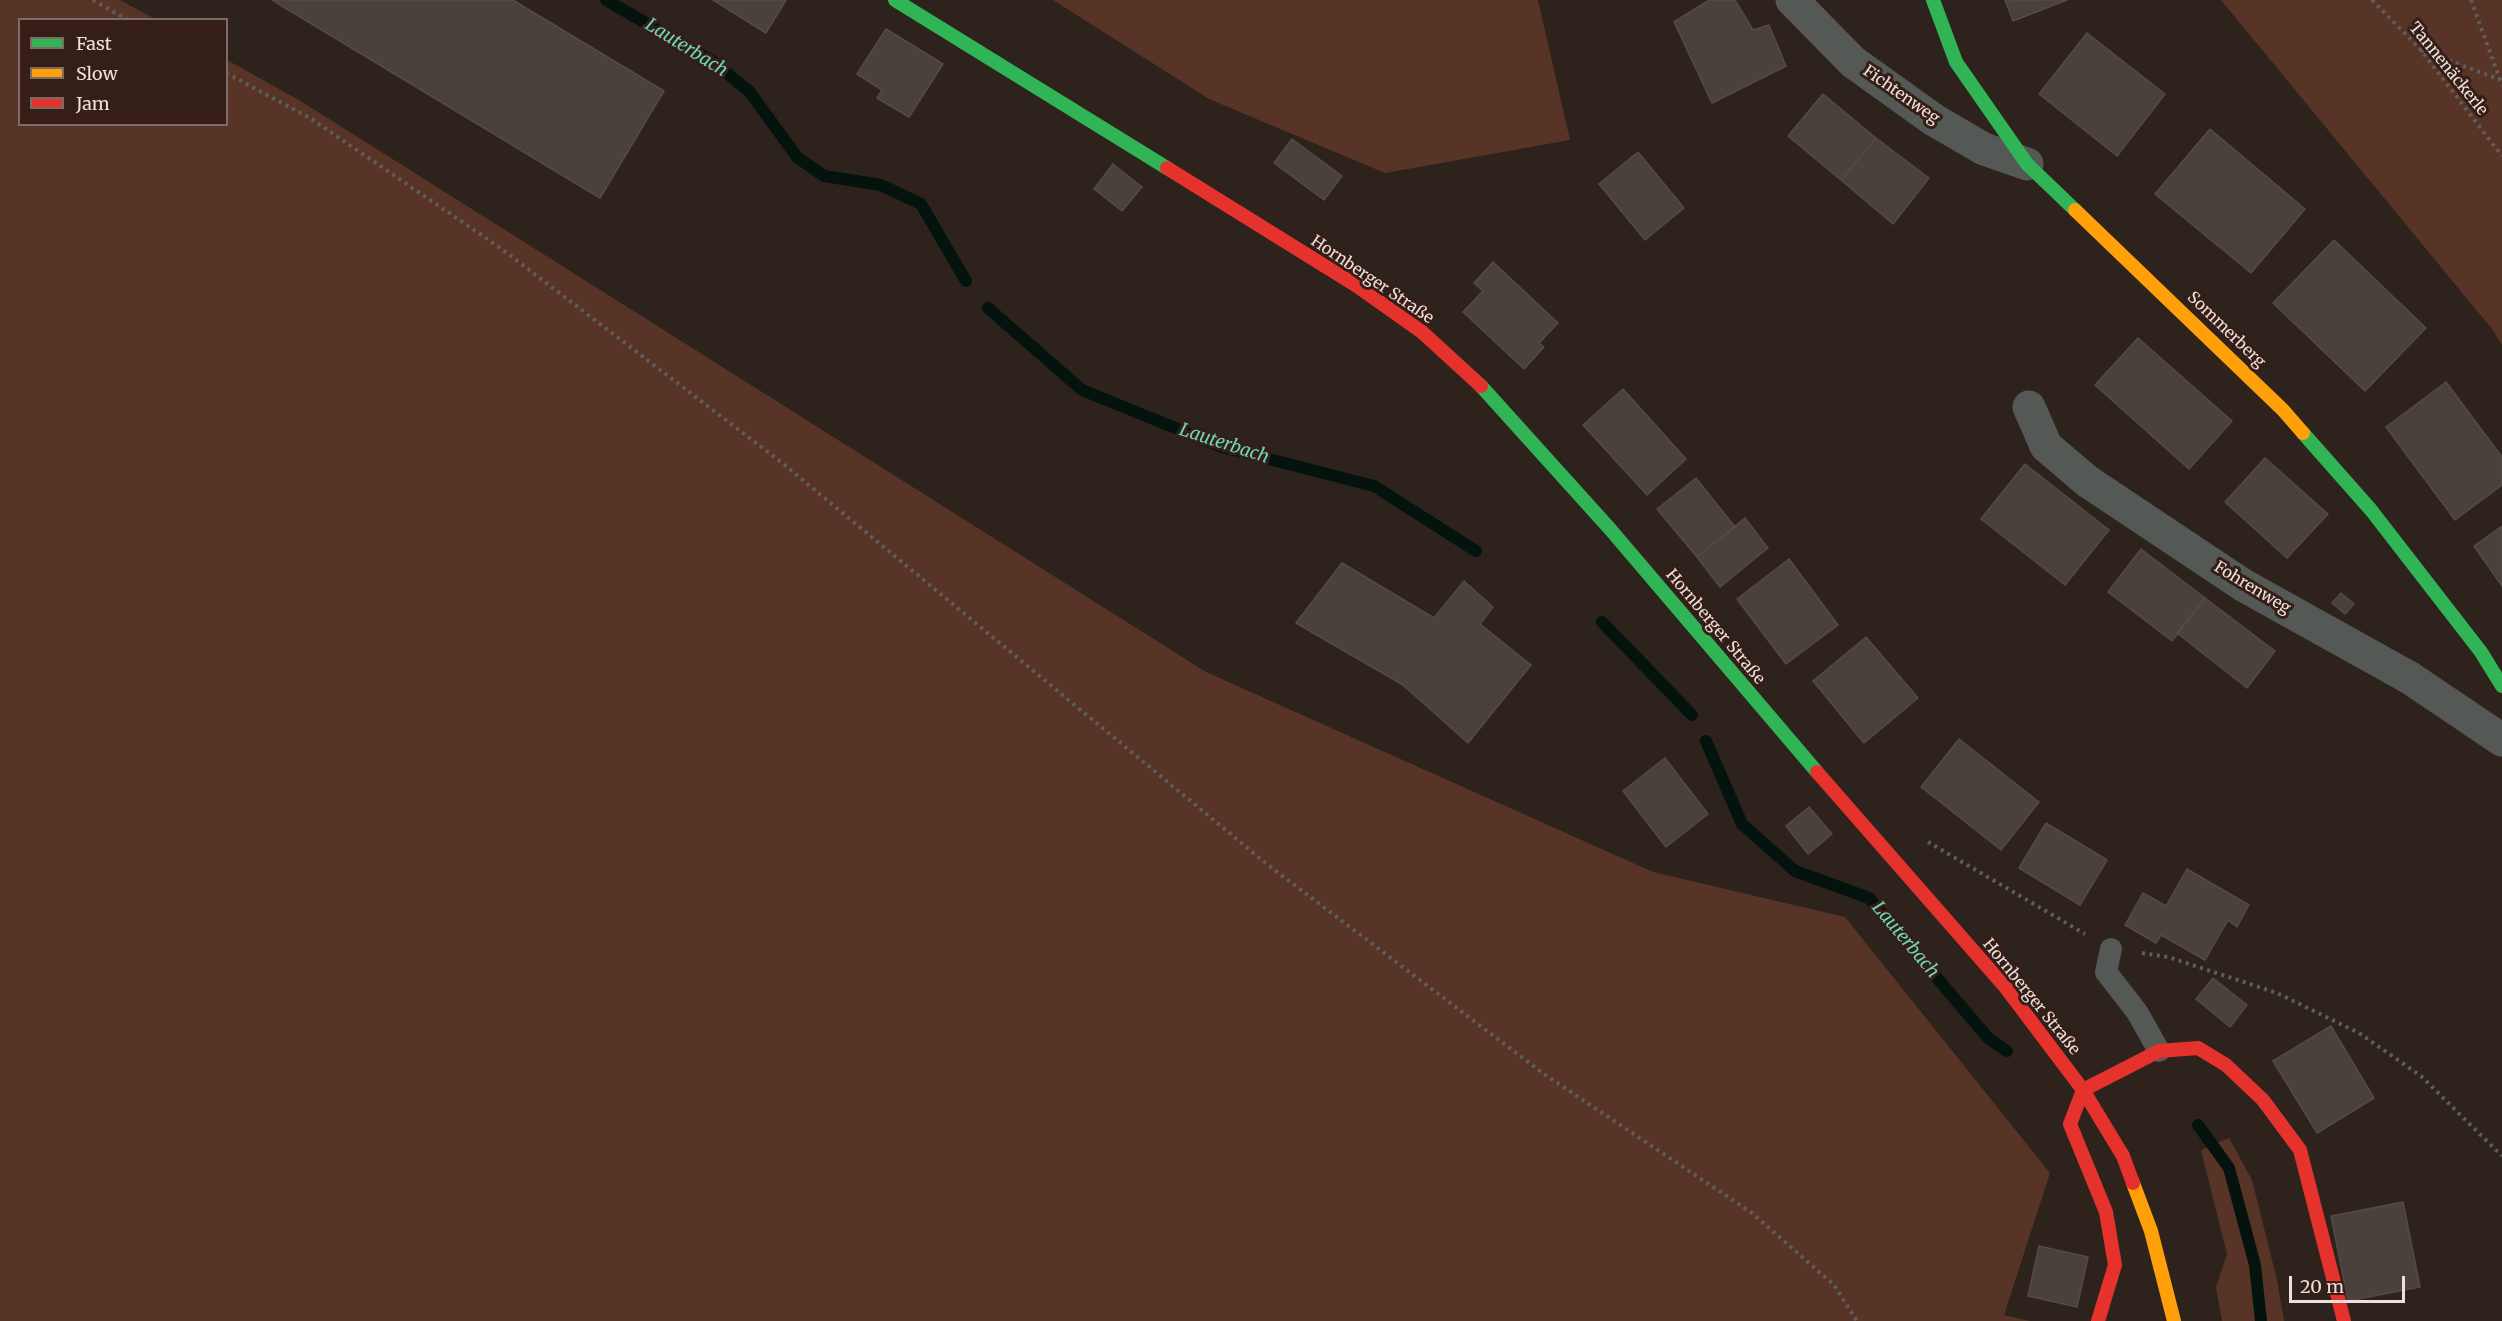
<!DOCTYPE html>
<html>
<head>
<meta charset="utf-8">
<style>
  body { margin:0 }
  #map { position:relative; width:2502px; height:1321px; overflow:hidden; background:#2e221d; font-family:Merriweather,serif }
  canvas { display:block }
  .legend { position:absolute; left:18px; top:18px; width:210px; height:108px; box-sizing:border-box; background:#341e17; border:2px solid #7f6b65; margin:0; padding:8px 10px; list-style:none; font-size:18px; color:#efdfda }
  .legend li { display:flex; align-items:center; gap:12px; height:30px }
  .legend b { width:30px; border:2px solid #7f6b65 }
  .scale { position:absolute; left:2289px; top:1276px; width:116px; height:27px; box-sizing:border-box; border:3px solid #efdfda; border-top:0; padding-left:8px; font-size:18px; line-height:21px; white-space:nowrap; color:#efdfda; -webkit-text-stroke:4px #341e17; paint-order:stroke }
</style>
</head>
<body>
<div id="map">
<canvas width="2502" height="1321"></canvas>
<ul class="legend">
<li><b style="height:8px;background:#30b455"></b>Fast</li>
<li><b style="height:8px;background:#ff9f0a"></b>Slow</li>
<li><b style="height:8px;background:#e5322d"></b>Jam</li>
</ul>
<div class="scale">20 m</div>
</div>
<script>
const g = document.querySelector('canvas').getContext('2d');
g.lineJoin = 'round';
function fill(path, color) {
  g.fillStyle = color;
  g.fill(path, 'evenodd');
}
function poly(rows) {
  const path = new Path2D();
  for (const r of rows) {
    path.moveTo(r[0], r[1]);
    for (let i = 2; i < r.length; i += 2) path.lineTo(r[i], r[i + 1]);
  }
  return path;
}
function strokePath(path, color, width, dash) {
  g.strokeStyle = color;
  g.lineWidth = width;
  g.lineCap = dash ? 'butt' : 'round';
  g.setLineDash(dash || []);
  g.stroke(path);
}
function write(font, color, halo, rows, align = 'center') {
  g.font = font + ' Merriweather,serif';
  g.lineWidth = 6;
  g.setLineDash([]);
  g.textBaseline = 'middle';
  g.strokeStyle = halo;
  g.fillStyle = color;
  for (const [text, x, y, turn = 0] of rows) {
    g.save();
    g.translate(x, y);
    g.rotate((+turn || 0) * Math.PI / 180);
    g.textAlign = isNaN(turn) ? turn : align;
    if (halo) g.strokeText(text, 0, 0);
    g.fillText(text, 0, 0);
    g.restore();
  }
}
fill(poly([
  [0,0,120,0,155,19,20,20,20,124,226,124,227,60,299,100,1206,672,1653,872,1845,917,2050,1173,2004,1315,2030,1321,0,1321],
  [1053,0,1538,0,1570,140,1385,173,1209,99],
  [2221,0,2502,0,2502,345,2492,329],
  [2229,1138,2252,1180,2277,1280,2284,1321,2222,1321,2216,1287,2227,1254,2201,1150]
]), '#583427');
strokePath(poly([
  [606,0,712,61,749,91,797,157,824,176,881,185,921,204,966,281],
  [988,308,1082,390,1222,447,1374,486,1476,551],
  [1602,622,1692,715],
  [1706,741,1742,824,1795,871,1869,898,1989,1039,2007,1051],
  [2198,1125,2229,1168,2255,1265,2261,1321]
]), '#04130e', 12);
const building = poly([
  [272,0,513,0,664,91,600,198,272,0],
  [713,0,786,0,766,33,713,0],
  [1709,0,1735,0,1753,30,1769,25,1786,66,1712,103,1674,22,1709,0],
  [2005,0,2067,0,2013,21,2005,0],
  [886,29,943,64,909,117,877,98,882,90,857,74,886,29],
  [2087,33,2165,94,2117,156,2039,94,2087,33],
  [1823,94,1876,138,1841,180,1788,136,1823,94],
  [2210,129,2305,209,2251,273,2155,194,2210,129],
  [1876,138,1929,178,1893,224,1841,180,1876,138],
  [1292,139,1342,176,1324,200,1274,163,1292,139],
  [1638,152,1684,208,1645,240,1599,184,1638,152],
  [1113,164,1142,187,1122,211,1094,189,1113,164],
  [2334,240,2426,328,2365,391,2273,303,2334,240],
  [1493,262,1558,323,1539,343,1544,347,1524,369,1463,312,1483,291,1474,283,1493,262],
  [2138,338,2232,421,2189,469,2095,385,2138,338],
  [2446,382,2502,457,2502,485,2455,520,2386,427,2446,382],
  [1623,389,1686,459,1647,495,1583,425,1623,389],
  [2265,458,2328,514,2287,558,2225,502,2265,458],
  [2025,464,2109,530,2065,585,1981,519,2025,464],
  [1696,478,1735,527,1697,557,1657,509,1696,478],
  [1745,518,1768,548,1720,587,1697,557,1745,518],
  [2502,526,2502,586,2474,546,2502,526],
  [2141,549,2205,598,2172,641,2108,592,2141,549],
  [1789,559,1838,625,1786,664,1737,599,1789,559],
  [1342,563,1434,618,1464,581,1493,607,1480,624,1531,665,1468,743,1403,685,1296,623,1342,563],
  [2341,593,2354,604,2345,614,2332,603,2341,593],
  [2205,598,2275,651,2247,688,2177,633,2205,598],
  [1866,637,1918,698,1864,743,1813,681,1866,637],
  [1959,739,2039,802,2001,850,1921,787,1959,739],
  [1665,758,1708,814,1666,847,1623,791,1665,758],
  [1809,807,1832,834,1808,854,1786,826,1809,807],
  [2046,823,2107,860,2080,905,2019,868,2046,823],
  [2187,869,2249,905,2237,927,2228,920,2205,960,2161,935,2156,943,2125,925,2143,893,2166,906,2187,869],
  [2213,978,2247,1005,2230,1027,2196,999,2213,978],
  [2331,1026,2374,1098,2317,1133,2273,1061,2331,1026],
  [2403,1202,2420,1287,2348,1301,2331,1216,2403,1202],
  [2039,1246,2088,1257,2077,1307,2028,1296,2039,1246]
]);
fill(building, '#4a403c');
strokePath(building, '#544a46', 1.5);
strokePath(poly([
  [93,0,128,20],
  [2372,0,2420,49,2502,156],
  [2471,0,2502,85],
  [2421,50,2501,80],
  [226,73,310,118,499,247,781,462,1268,865,1544,1074,1752,1213,1834,1285,1857,1321],
  [1928,842,2085,934],
  [2142,953,2168,957,2277,993,2359,1033,2421,1076,2502,1156]
]), '#5e5e5c', 4, [3, 4.5]);
strokePath(poly([
  [2111,949,2106,972,2137,1012,2159,1051]
]), '#545955', 22);
strokePath(poly([
  [1792,0,1853,62,1934,120,1984,149,2027,164],
  [2029,407,2046,446,2087,481,2243,585,2410,678,2502,740]
]), '#545955', 33);
strokePath(poly([
  [895,0,1167,168],
  [1933,0,1956,62,2027,164,2075,210],
  [1481,386,1610,529,1817,772],
  [2303,433,2371,510,2481,652,2502,686]
]), '#30b455', 14);
strokePath(poly([
  [2075,210,2283,410,2303,433],
  [2133,1183,2151,1231,2174,1321]
]), '#ff9f0a', 14);
strokePath(poly([
  [1167,168,1357,286,1422,332,1481,386],
  [1817,772,2006,988,2083,1090,2123,1156,2133,1183],
  [2083,1090,2159,1051,2198,1048,2226,1065,2263,1100,2300,1150,2344,1321],
  [2083,1090,2070,1124,2106,1212,2115,1265,2098,1321]
]), '#e5322d', 14);
write('16px', '#efdfda', '#341e17', [
  ["Tannenäckerle",2448,69,51],
  ["Fichtenweg",1901,95,35],
  ["Hornberger Straße",1372,280,34],
  ["Sommerberg",2226,330,44],
  ["Fohrenweg",2252,588,31],
  ["Hornberger Straße",1715,627,50],
  ["Hornberger Straße",2031,997,51]
]);
write('italic 18px', '#6cd7ba', '#341e17', [
  ["Lauterbach",686,48,32],
  ["Lauterbach",1224,444,18],
  ["Lauterbach",1905,940,50]
]);
</script>
</body>
</html>
